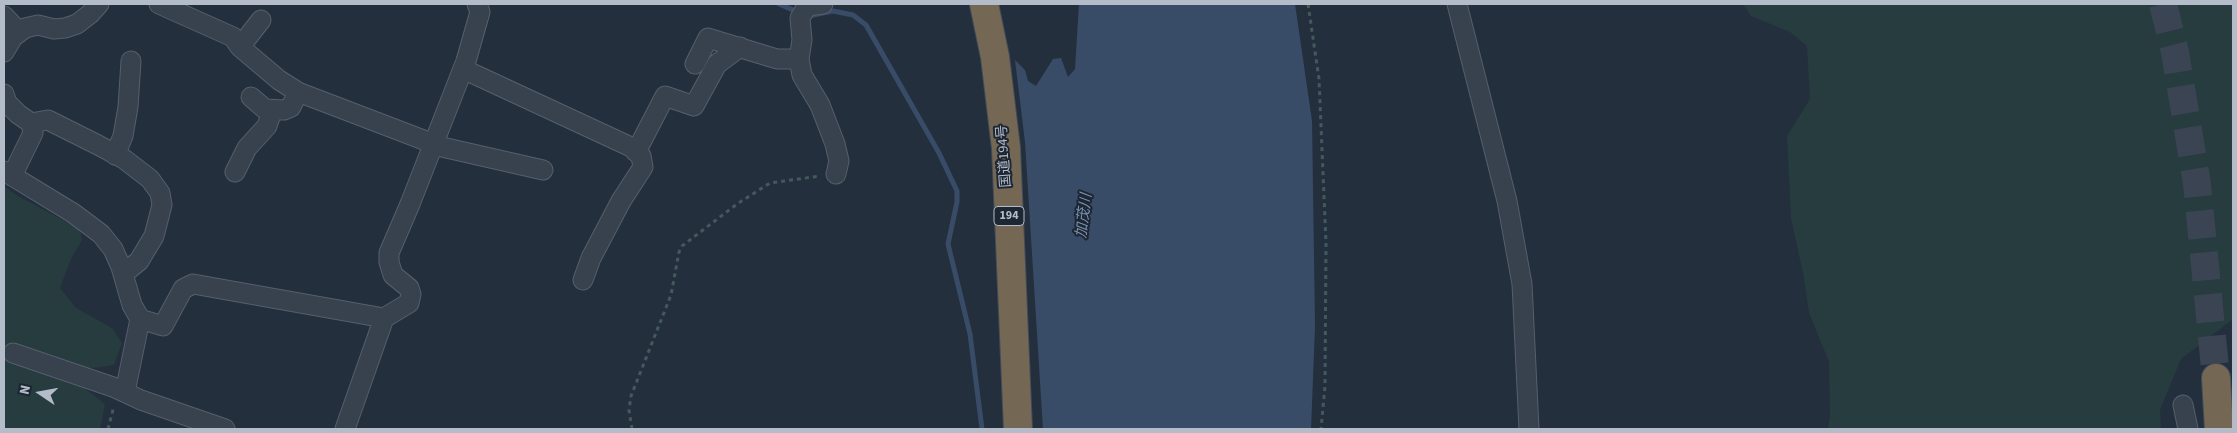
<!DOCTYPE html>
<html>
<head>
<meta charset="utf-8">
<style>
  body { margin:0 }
  #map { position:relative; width:2237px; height:433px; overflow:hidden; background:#242f3e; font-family:"Source Sans 3",sans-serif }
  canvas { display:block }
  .frame { position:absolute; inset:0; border:5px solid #b4bcc9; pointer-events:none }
  .north { position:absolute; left:15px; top:368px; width:50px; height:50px; -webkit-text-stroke:4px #1d2633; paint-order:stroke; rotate:282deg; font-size:14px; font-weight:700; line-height:20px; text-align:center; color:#b4bcc9 }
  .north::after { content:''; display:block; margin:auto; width:18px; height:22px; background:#b4bcc9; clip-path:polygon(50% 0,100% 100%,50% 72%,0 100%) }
</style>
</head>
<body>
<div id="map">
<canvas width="2237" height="433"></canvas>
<div class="frame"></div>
<div class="north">N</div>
</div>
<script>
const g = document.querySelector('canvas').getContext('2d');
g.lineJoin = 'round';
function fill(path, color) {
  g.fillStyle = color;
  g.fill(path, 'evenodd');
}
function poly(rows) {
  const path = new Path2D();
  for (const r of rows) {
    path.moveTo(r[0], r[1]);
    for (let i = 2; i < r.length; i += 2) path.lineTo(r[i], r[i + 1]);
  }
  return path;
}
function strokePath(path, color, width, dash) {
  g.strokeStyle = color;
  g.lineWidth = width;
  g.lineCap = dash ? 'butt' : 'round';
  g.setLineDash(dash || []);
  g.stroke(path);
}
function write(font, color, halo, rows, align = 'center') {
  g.font = font + ' "Source Sans 3","Noto Sans JP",sans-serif';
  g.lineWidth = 4;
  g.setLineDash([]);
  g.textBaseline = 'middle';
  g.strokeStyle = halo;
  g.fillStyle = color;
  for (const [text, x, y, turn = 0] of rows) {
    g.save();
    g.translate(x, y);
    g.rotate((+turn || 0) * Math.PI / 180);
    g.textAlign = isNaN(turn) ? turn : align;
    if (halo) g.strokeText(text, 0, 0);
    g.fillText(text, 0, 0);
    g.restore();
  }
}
fill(poly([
  [1743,4,2233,4,2233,319,2181,359,2160,410,2161,429,1828,429,1830,415,1829,362,1809,313,1804,278,1791,218,1787,136,1810,99,1807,46,1790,32,1751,16],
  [4,186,16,195,80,229,82,240,71,259,60,288,76,308,112,328,122,343,114,365,86,369,83,387,105,404,100,429,4,429]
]), '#263c3f');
fill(poly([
  [1079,4,1295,4,1312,121,1315,326,1311,429,1043,429,1025,142,1015,60,1025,70,1028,81,1036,86,1053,59,1061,58,1068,77,1075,69]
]), '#394c67');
strokePath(poly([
  [779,4,800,13],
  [808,16,833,11,853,15,866,25,939,153,957,191,957,202,948,244,970,334,982,429]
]), '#394c67', 5);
strokePath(poly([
  [2163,4,2175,52,2197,184,2216,378]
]), '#3a4453', 28, [28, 14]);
const minor = poly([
  [159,4,233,37,240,47,279,80,298,92,442,147,543,170],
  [823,4,807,6,800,18,802,40,799,59,802,75,820,105,835,144,839,161,836,174],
  [1457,4,1507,201,1522,284,1529,429],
  [4,16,19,32],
  [240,47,261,20],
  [4,52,13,37,25,28,38,25,54,29,65,28,77,24,90,14,99,4],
  [695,64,708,38,777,59,799,59],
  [463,69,631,147,641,156,643,167,621,201,591,258,583,280],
  [4,94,7,103,18,114,31,123,33,133,12,176],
  [251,97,265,109,284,110,291,107,298,92],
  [31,123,48,120,98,145,124,159,150,179,160,193,162,205,154,236,139,261,123,274],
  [636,152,665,96,694,106,717,64,740,47],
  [115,155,123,136,128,107,131,61],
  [4,171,73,213,101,234,113,249,121,267,132,305,140,319,125,392],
  [235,172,247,148,267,126,272,111],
  [140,319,163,326,183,289,193,284,384,318],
  [13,353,113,387,141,400,225,429],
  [2183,405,2188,429],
  [345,429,384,318,409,303,411,294,409,288,393,275,389,262,389,253,410,204,466,61,480,12,477,4]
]);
const highway = poly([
  [984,4,995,57,1006,148,1018,429],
  [2216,378,2219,429]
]);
strokePath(minor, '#565f6c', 21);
strokePath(highway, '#434c59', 30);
strokePath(poly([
  [1308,4,1319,79,1326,243,1325,386,1321,429],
  [108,429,114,406],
  [632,429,629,410,631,396,671,295,679,252,682,246,737,204,770,183,820,176]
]), '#44595c', 3, [4, 4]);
strokePath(minor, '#38414e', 19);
strokePath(highway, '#746855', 28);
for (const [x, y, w] of [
  [1009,216,30]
]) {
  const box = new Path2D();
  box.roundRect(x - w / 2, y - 9.5, w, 19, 4);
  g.fillStyle = '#1d2633';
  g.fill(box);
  strokePath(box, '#b4bcc9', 1);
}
write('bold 12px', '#b4bcc9', null, [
  ["194",1009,216]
]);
write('14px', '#b4bcc9', '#1d2633', [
  ["国道194号",1005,156,-94]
]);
write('italic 15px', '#7c92b1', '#1d2633', [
  ["加茂川",1085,216,-83]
]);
</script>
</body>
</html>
